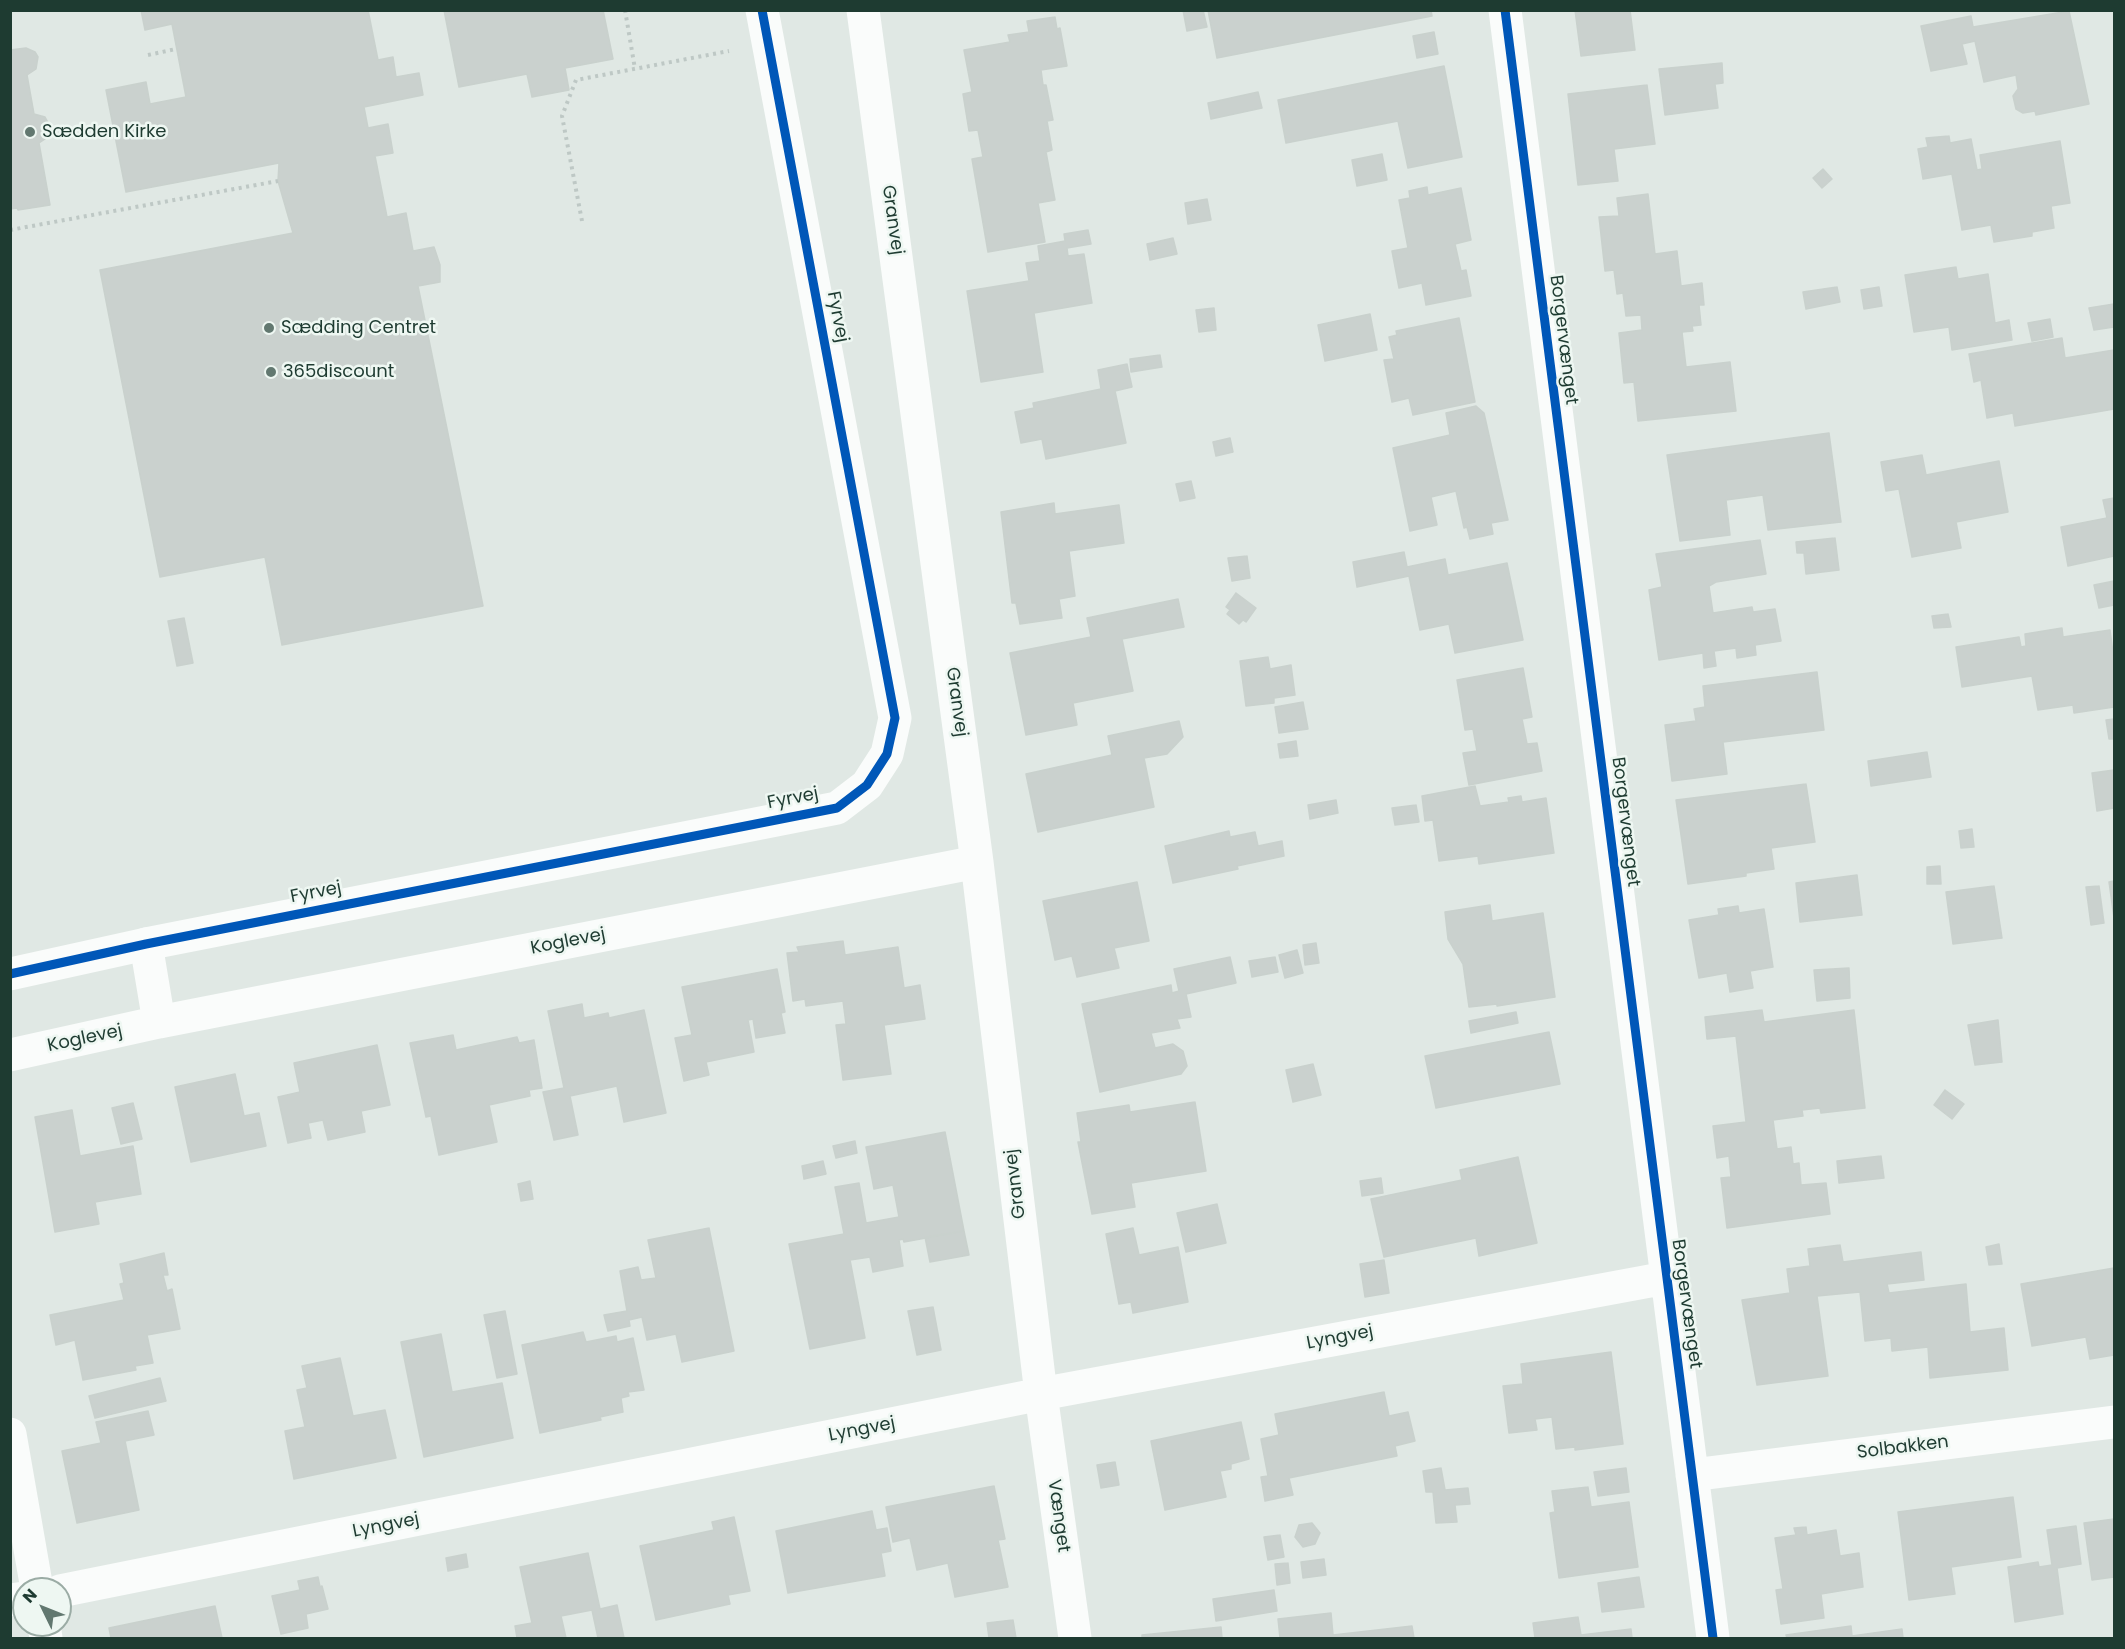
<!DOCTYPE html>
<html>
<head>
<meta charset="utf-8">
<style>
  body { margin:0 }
  #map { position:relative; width:2125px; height:1649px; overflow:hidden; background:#e0e8e4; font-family:Poppins,sans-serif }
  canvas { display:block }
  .frame { position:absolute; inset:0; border:12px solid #1e3b31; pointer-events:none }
  .north { position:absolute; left:12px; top:1577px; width:60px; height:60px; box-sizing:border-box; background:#eef7f2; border:2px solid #9baca5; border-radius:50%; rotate:313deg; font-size:16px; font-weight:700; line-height:24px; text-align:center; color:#1e3b31 }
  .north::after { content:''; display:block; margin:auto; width:21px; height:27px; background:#627870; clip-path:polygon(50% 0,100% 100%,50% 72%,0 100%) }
</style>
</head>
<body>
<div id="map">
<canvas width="2125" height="1649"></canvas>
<div class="frame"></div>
<div class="north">N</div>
</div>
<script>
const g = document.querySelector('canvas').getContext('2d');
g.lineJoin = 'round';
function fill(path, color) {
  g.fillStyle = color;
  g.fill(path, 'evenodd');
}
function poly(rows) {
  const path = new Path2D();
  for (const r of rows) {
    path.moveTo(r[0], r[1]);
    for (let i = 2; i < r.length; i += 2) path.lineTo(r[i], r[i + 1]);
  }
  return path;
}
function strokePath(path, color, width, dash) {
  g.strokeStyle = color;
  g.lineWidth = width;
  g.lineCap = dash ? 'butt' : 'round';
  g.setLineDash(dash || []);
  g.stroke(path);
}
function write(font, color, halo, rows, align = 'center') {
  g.font = font + ' Poppins,sans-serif';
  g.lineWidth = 5;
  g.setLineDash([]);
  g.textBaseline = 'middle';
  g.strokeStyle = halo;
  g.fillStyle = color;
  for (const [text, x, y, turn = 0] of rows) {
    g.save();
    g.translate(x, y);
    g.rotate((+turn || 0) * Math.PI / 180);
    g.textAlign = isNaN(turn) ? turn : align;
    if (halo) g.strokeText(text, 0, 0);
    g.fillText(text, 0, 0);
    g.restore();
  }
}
const building = poly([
  [141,10,368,10,378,60,393,57,396,77,419,73,423,95,364,107,368,128,388,124,393,153,375,156,387,217,406,213,413,251,434,247,440,265,440,282,418,286,483,606,282,645,265,557,160,577,100,270,293,233,278,181,279,163,126,192,106,90,146,82,150,104,186,97,172,24,145,30,141,10],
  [444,10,603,10,613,59,565,68,569,90,532,97,527,74,459,87,444,10],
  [1183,10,1203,10,1207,27,1187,31,1183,10],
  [1208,10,1431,10,1432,16,1217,58,1208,10],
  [1575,10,1630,10,1635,50,1581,56,1575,10],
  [2069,11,2089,104,2036,115,2035,111,2023,113,2016,109,2013,96,2018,89,2016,75,1984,82,1975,41,1962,44,1967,64,1931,71,1921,26,1971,16,1973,27,2069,11],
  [1055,17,1057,29,1060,28,1067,66,1041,70,1043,85,1046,85,1053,120,1047,121,1052,150,1046,152,1055,200,1038,203,1045,242,988,252,972,159,983,157,978,130,969,131,963,94,972,92,964,50,1010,42,1008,35,1029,32,1027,21,1055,17],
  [1434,32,1438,54,1417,58,1413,36,1434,32],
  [26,48,35,52,38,57,36,69,27,75,34,114,45,117,51,128,48,137,39,143,50,205,18,210,17,208,10,209,10,50,26,48],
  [1722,63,1723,83,1715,84,1718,108,1665,115,1659,69,1722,63],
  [1444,66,1462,157,1408,168,1398,121,1286,143,1278,100,1444,66],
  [1647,85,1655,144,1614,149,1618,181,1578,185,1568,94,1647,85],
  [1258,92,1262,108,1211,119,1208,103,1258,92],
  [1949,136,1950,143,1971,139,1977,170,1982,169,1980,155,2060,141,2070,203,2051,206,2054,228,2032,232,2032,236,1994,242,1991,225,1962,230,1952,174,1923,179,1918,149,1928,147,1926,138,1949,136],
  [1382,154,1387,180,1357,186,1352,160,1382,154],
  [1823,169,1832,179,1822,188,1813,178,1823,169],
  [1427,187,1428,195,1461,188,1471,240,1455,244,1461,271,1466,270,1471,296,1426,305,1422,283,1399,288,1392,251,1408,248,1399,200,1410,198,1409,191,1427,187],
  [1648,194,1655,254,1677,251,1681,286,1702,283,1704,305,1699,305,1701,325,1692,326,1693,331,1682,332,1686,367,1730,362,1736,411,1638,421,1634,382,1624,383,1619,333,1642,330,1641,315,1626,316,1623,293,1617,294,1614,270,1605,271,1599,217,1619,216,1617,198,1648,194],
  [1207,199,1211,220,1188,224,1185,203,1207,199],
  [1088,230,1091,244,1067,248,1068,256,1084,254,1092,303,1034,313,1043,372,981,382,967,291,1029,281,1026,263,1040,261,1038,246,1065,241,1064,234,1088,230],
  [1173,238,1177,254,1150,260,1147,244,1173,238],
  [1956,267,1958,279,1988,274,1995,323,2009,320,2012,340,1952,350,1949,327,1914,332,1905,275,1956,267],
  [1837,287,1840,302,1806,309,1803,292,1837,287],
  [1879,287,1882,306,1864,309,1861,290,1879,287],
  [2114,304,2114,327,2094,330,2089,308,2114,304],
  [1214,308,1216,330,1199,332,1196,310,1214,308],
  [1370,314,1377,350,1325,361,1318,325,1370,314],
  [1459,318,1475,402,1413,415,1409,398,1392,402,1384,360,1394,359,1389,337,1397,335,1396,331,1459,318],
  [2050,319,2053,337,2032,341,2028,323,2050,319],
  [2062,338,2065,358,2114,350,2114,409,2015,426,2013,413,1987,418,1981,380,1974,382,1969,354,2062,338],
  [1160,355,1162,367,1131,372,1130,359,1160,355],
  [1127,364,1132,387,1115,391,1126,443,1046,459,1042,439,1021,443,1015,412,1034,408,1033,403,1101,389,1098,370,1127,364],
  [1476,406,1484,413,1508,520,1491,523,1493,534,1470,539,1467,527,1464,528,1456,491,1431,497,1437,525,1410,531,1393,448,1450,435,1446,413,1476,406],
  [1829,433,1841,522,1768,530,1763,495,1726,500,1730,535,1680,541,1667,455,1829,433],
  [1230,438,1233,452,1216,456,1213,442,1230,438],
  [1922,455,1926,475,1999,461,2008,512,1956,522,1961,548,1912,557,1899,489,1886,491,1881,462,1922,455],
  [1191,481,1195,498,1180,501,1176,484,1191,481],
  [2114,498,2114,556,2068,566,2061,527,2107,518,2103,500,2114,498],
  [1054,503,1055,514,1119,505,1124,543,1069,551,1075,596,1059,599,1062,618,1020,624,1016,603,1012,603,1001,512,1054,503],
  [1835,538,1839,570,1806,574,1804,553,1797,553,1796,542,1835,538],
  [1760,540,1766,574,1716,582,1709,586,1713,613,1752,607,1753,612,1775,609,1781,641,1755,645,1756,655,1737,658,1736,648,1714,651,1716,666,1704,668,1703,653,1659,660,1649,590,1662,587,1656,554,1760,540],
  [1404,552,1407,567,1445,559,1448,575,1507,563,1523,640,1455,653,1449,624,1420,630,1409,576,1357,587,1353,562,1404,552],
  [1247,556,1250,578,1232,581,1228,558,1247,556],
  [2114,581,2114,605,2099,608,2094,585,2114,581],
  [1236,593,1256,608,1246,622,1243,620,1239,624,1227,614,1230,610,1226,607,1236,593],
  [1178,599,1184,627,1122,639,1133,691,1073,703,1077,725,1026,735,1010,653,1091,637,1087,618,1178,599],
  [1948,614,1951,627,1934,628,1932,616,1948,614],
  [184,618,193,663,177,666,168,621,184,618],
  [2062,628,2063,637,2110,630,2114,660,2114,707,2074,713,2073,705,2038,710,2032,676,1962,687,1956,647,2019,637,2021,647,2026,646,2025,634,2062,628],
  [1268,657,1270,669,1291,665,1295,695,1274,698,1274,703,1246,706,1240,661,1268,657],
  [1523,668,1532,717,1522,719,1527,744,1537,743,1542,771,1469,785,1463,753,1477,751,1473,729,1465,730,1457,680,1523,668],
  [1817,672,1824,730,1723,742,1727,774,1672,781,1665,725,1696,721,1694,709,1705,707,1703,686,1817,672],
  [1303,702,1308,729,1279,733,1275,707,1303,702],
  [2114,719,2114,739,2109,739,2106,720,2114,719],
  [1179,721,1183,737,1167,754,1144,758,1154,807,1038,832,1026,774,1112,755,1108,736,1179,721],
  [1296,741,1298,756,1280,758,1278,744,1296,741],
  [1927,752,1931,777,1871,786,1868,761,1927,752],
  [2114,770,2114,808,2097,811,2092,773,2114,770],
  [1806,784,1815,842,1771,848,1774,869,1746,873,1746,876,1688,884,1676,800,1806,784],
  [1475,786,1480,806,1509,802,1508,798,1521,796,1522,802,1546,798,1554,853,1479,864,1478,856,1439,861,1433,820,1425,821,1422,796,1475,786],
  [1336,800,1338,813,1310,819,1308,805,1336,800],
  [1416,805,1419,822,1395,825,1392,808,1416,805],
  [1972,829,1974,847,1961,848,1959,831,1972,829],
  [1229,831,1230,837,1255,832,1258,846,1282,841,1284,856,1237,866,1238,869,1173,883,1165,846,1229,831],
  [1940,866,1941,884,1927,884,1927,867,1940,866],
  [1857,875,1862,915,1800,922,1796,883,1857,875],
  [2114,881,2114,918,2109,882,2114,881],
  [1137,882,1149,941,1114,948,1119,968,1077,977,1072,956,1055,960,1043,901,1137,882],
  [1994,886,2002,938,1953,944,1946,892,1994,886],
  [2099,886,2104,923,2091,925,2086,887,2099,886],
  [1490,905,1492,921,1543,913,1555,997,1497,1006,1497,1004,1469,1007,1463,964,1448,939,1445,912,1490,905],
  [1738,906,1739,913,1764,909,1773,967,1750,971,1753,988,1730,992,1727,973,1699,978,1689,920,1719,915,1718,909,1738,906],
  [843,941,845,955,898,947,904,988,920,985,925,1019,884,1025,891,1074,843,1080,836,1025,846,1024,843,1001,806,1006,805,999,793,1001,787,953,799,952,797,947,843,941],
  [1316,943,1319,963,1305,965,1303,945,1316,943],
  [1297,950,1303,973,1285,978,1279,955,1297,950],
  [1230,957,1236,983,1186,994,1191,1017,1177,1019,1180,1028,1151,1033,1155,1048,1173,1044,1183,1051,1187,1066,1181,1074,1100,1092,1082,1004,1171,985,1172,993,1179,991,1174,969,1230,957],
  [1275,957,1278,972,1252,977,1249,961,1275,957],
  [1849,968,1850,998,1817,1001,1814,970,1849,968],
  [777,969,785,1012,781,1013,785,1033,756,1038,753,1019,748,1020,754,1052,706,1062,709,1075,684,1081,675,1038,692,1035,682,987,777,969],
  [582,1004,584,1018,608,1013,609,1018,644,1010,666,1113,624,1122,617,1086,570,1096,578,1135,554,1140,543,1092,564,1088,548,1011,582,1004],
  [1762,1010,1764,1022,1854,1010,1865,1108,1821,1113,1820,1108,1802,1110,1803,1116,1773,1120,1777,1149,1791,1147,1793,1164,1799,1163,1801,1185,1826,1183,1830,1214,1727,1228,1721,1178,1731,1177,1729,1156,1717,1158,1713,1126,1746,1122,1736,1036,1707,1039,1705,1017,1762,1010],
  [1516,1012,1518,1023,1471,1033,1469,1021,1516,1012],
  [1998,1020,2002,1062,1975,1065,1968,1025,1998,1020],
  [1549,1032,1560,1084,1436,1108,1425,1056,1549,1032],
  [453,1035,456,1050,517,1037,519,1043,534,1040,542,1088,529,1090,530,1096,489,1105,497,1142,439,1155,431,1116,426,1117,410,1043,453,1035],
  [377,1045,390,1105,361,1111,365,1132,328,1140,323,1120,308,1123,311,1138,288,1143,278,1097,300,1092,294,1063,377,1045],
  [1313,1064,1321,1095,1293,1102,1286,1070,1313,1064],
  [235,1074,244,1116,259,1113,266,1146,191,1162,175,1087,235,1074],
  [1945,1090,1964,1104,1952,1119,1934,1105,1945,1090],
  [1195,1102,1206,1171,1131,1183,1135,1207,1092,1214,1078,1142,1081,1142,1077,1113,1129,1105,1130,1112,1195,1102],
  [133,1103,142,1139,121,1144,112,1108,133,1103],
  [72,1110,80,1156,133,1146,141,1194,95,1202,99,1224,55,1232,35,1117,72,1110],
  [945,1132,964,1231,904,1242,903,1239,899,1240,903,1266,873,1272,870,1257,850,1260,865,1338,810,1349,789,1244,844,1234,835,1187,859,1183,866,1223,899,1217,893,1185,874,1189,866,1147,945,1132],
  [855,1141,857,1153,836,1158,833,1146,855,1141],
  [1881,1156,1884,1178,1839,1183,1837,1161,1881,1156],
  [1518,1157,1537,1243,1479,1256,1476,1238,1384,1257,1371,1199,1462,1180,1460,1170,1518,1157],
  [823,1161,826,1174,804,1179,802,1166,823,1161],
  [1381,1178,1383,1193,1362,1196,1360,1181,1381,1178],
  [530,1181,533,1199,521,1201,518,1184,530,1181],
  [1217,1204,1226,1243,1186,1252,1177,1213,1217,1204],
  [709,1228,734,1351,682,1362,676,1334,647,1340,642,1317,629,1320,630,1326,608,1331,604,1315,627,1311,620,1271,638,1267,641,1280,656,1278,648,1240,709,1228],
  [1133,1228,1139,1255,1178,1247,1188,1302,1133,1313,1131,1302,1119,1304,1106,1234,1133,1228],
  [964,1231,969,1255,930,1262,925,1237,964,1231],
  [1999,1244,2002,1264,1989,1265,1986,1247,1999,1244],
  [1840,1245,1843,1262,1921,1252,1924,1280,1887,1284,1889,1293,1966,1284,1970,1332,2004,1328,2008,1370,1930,1378,1928,1347,1892,1351,1891,1338,1865,1341,1860,1292,1817,1296,1828,1376,1757,1385,1742,1300,1790,1293,1787,1269,1810,1266,1808,1249,1840,1245],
  [164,1253,168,1275,163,1275,167,1291,172,1289,180,1329,147,1335,153,1363,135,1366,136,1370,83,1380,75,1340,56,1345,50,1315,124,1300,120,1284,124,1283,120,1264,164,1253],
  [1384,1260,1389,1293,1365,1297,1360,1264,1384,1260],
  [2114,1268,2114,1355,2090,1359,2086,1337,2032,1346,2021,1284,2114,1268],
  [933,1307,941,1350,917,1355,908,1311,933,1307],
  [505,1311,517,1374,497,1378,484,1315,505,1311],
  [583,1332,586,1342,616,1336,617,1342,633,1338,644,1390,628,1392,629,1396,621,1398,623,1412,600,1417,601,1420,540,1433,522,1345,583,1332],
  [441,1334,452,1392,502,1383,513,1438,424,1457,401,1342,441,1334],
  [1611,1352,1623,1444,1575,1450,1575,1447,1556,1449,1552,1417,1535,1419,1537,1430,1509,1433,1503,1386,1523,1384,1521,1364,1611,1352],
  [340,1358,353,1416,385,1410,396,1458,294,1479,285,1431,305,1427,297,1390,307,1388,302,1366,340,1358],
  [160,1378,166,1401,95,1418,89,1396,160,1378],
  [1384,1392,1389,1416,1408,1412,1415,1441,1395,1446,1397,1456,1289,1478,1293,1495,1265,1501,1261,1477,1268,1476,1261,1439,1279,1435,1275,1414,1384,1392],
  [148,1411,154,1435,125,1441,139,1510,77,1523,62,1451,101,1443,96,1422,148,1411],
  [1241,1422,1249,1459,1231,1464,1231,1469,1220,1471,1226,1497,1165,1510,1151,1441,1241,1422],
  [1115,1462,1119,1485,1101,1488,1097,1465,1115,1462],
  [1441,1468,1445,1490,1468,1488,1470,1504,1455,1505,1457,1522,1436,1523,1433,1492,1426,1492,1423,1471,1441,1468],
  [1626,1468,1629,1492,1598,1496,1594,1472,1626,1468],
  [994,1486,1005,1539,998,1540,1008,1587,955,1597,948,1563,917,1570,910,1538,893,1542,886,1507,994,1486],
  [1588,1487,1591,1507,1629,1502,1638,1567,1559,1578,1550,1513,1555,1512,1552,1491,1588,1487],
  [2013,1497,2021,1557,1951,1567,1955,1594,1909,1600,1898,1512,2013,1497],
  [872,1511,876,1530,887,1528,891,1551,881,1553,885,1576,788,1593,776,1531,872,1511],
  [734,1517,750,1591,728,1595,730,1604,656,1620,640,1546,714,1530,712,1522,734,1517],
  [2114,1519,2114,1577,2092,1580,2084,1523,2114,1519],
  [1312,1523,1320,1533,1315,1544,1303,1547,1295,1537,1299,1525,1312,1523],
  [2076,1526,2081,1564,2057,1568,2063,1614,2015,1622,2008,1567,2038,1562,2039,1567,2052,1565,2047,1530,2076,1526],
  [1806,1527,1807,1535,1836,1530,1840,1556,1859,1553,1863,1587,1821,1594,1824,1618,1781,1624,1776,1590,1783,1589,1775,1538,1796,1535,1794,1528,1806,1527],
  [1280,1535,1284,1557,1268,1560,1264,1537,1280,1535],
  [588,1553,600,1609,617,1605,624,1638,598,1638,592,1610,561,1616,566,1638,517,1638,515,1626,532,1623,520,1567,588,1553],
  [466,1554,468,1567,448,1571,446,1558,466,1554],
  [1324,1559,1326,1575,1303,1578,1301,1562,1324,1559],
  [1288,1563,1290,1583,1277,1585,1275,1564,1288,1563],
  [318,1577,320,1587,322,1586,328,1609,306,1614,308,1628,281,1634,272,1596,300,1590,298,1581,318,1577],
  [1639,1577,1644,1607,1602,1612,1598,1583,1639,1577],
  [1274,1590,1277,1611,1216,1621,1213,1599,1274,1590],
  [215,1606,222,1638,111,1638,109,1628,215,1606],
  [1331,1613,1333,1635,1412,1626,1414,1638,1280,1638,1278,1619,1331,1613],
  [1578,1617,1581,1635,1631,1629,1632,1638,1535,1638,1533,1623,1578,1617],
  [1013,1620,1016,1638,989,1638,987,1623,1013,1620],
  [1851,1626,1852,1636,1902,1629,1903,1638,1787,1638,1786,1635,1851,1626],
  [1221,1627,1222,1638,1142,1638,1142,1635,1221,1627]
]);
fill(building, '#cad1ce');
strokePath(building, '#c9d1cd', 1.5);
strokePath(poly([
  [625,10,635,69],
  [148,55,176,49],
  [582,221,562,116,576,80,729,51],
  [10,230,278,181]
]), '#bec8c5', 4, [3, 4.5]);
strokePath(poly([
  [863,10,977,862,1041,1394,1075,1638],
  [1505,10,1713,1638],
  [146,944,159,1022],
  [10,1055,159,1022,977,862],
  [1692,1475,2114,1422],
  [60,1591,1041,1394,1666,1278],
  [10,1600,24,1598]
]), '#fafcfb', 33);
strokePath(poly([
  [10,974,146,944,837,808,867,785,887,754,895,718,762,10],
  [10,1434,37,1589],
  [44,1625,46,1638]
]), '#fafcfb', 33);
strokePath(poly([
  [1505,10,1713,1638],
  [10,974,146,944,837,808,867,785,887,754,895,718,762,10]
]), '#0057b8', 9);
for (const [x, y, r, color] of [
  [30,132,6,"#627870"],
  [269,328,6,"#627870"],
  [271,372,6,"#627870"]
]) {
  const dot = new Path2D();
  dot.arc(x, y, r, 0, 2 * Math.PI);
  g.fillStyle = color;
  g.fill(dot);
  strokePath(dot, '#eef7f2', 2);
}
write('18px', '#1e3b31', '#eef7f2', [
  ["Sædden Kirke",42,132],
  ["Sædding Centret",281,328],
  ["365discount",283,372]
], 'left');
write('18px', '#1e3b31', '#eef7f2', [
  ["Granvej",892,220,82],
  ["Fyrvej",837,317,79],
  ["Borgervænget",1563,340,83],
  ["Granvej",956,702,82],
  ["Fyrvej",793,799,-11],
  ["Borgervænget",1625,822,83],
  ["Fyrvej",316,893,-11],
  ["Koglevej",568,942,-11],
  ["Koglevej",85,1039,-12],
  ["Granvej",1016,1184,-97],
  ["Borgervænget",1686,1304,82],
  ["Lyngvej",1340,1338,-11],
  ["Lyngvej",862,1430,-11],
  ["Solbakken",1903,1448,-7],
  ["Vænget",1058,1516,82],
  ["Lyngvej",386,1526,-11]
]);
</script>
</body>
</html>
